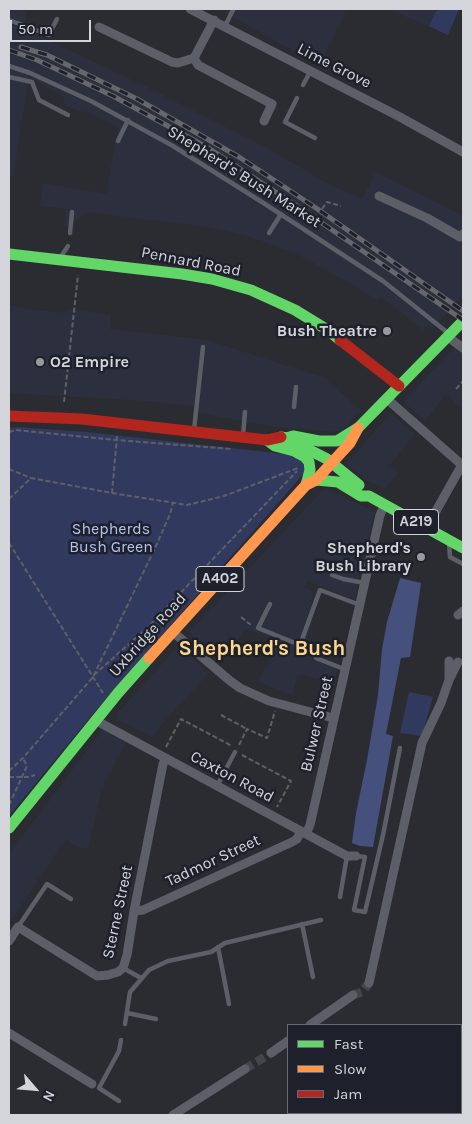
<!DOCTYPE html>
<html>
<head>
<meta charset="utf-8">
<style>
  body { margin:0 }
  #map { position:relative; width:472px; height:1124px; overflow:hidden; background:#2b2c32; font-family:Karla,sans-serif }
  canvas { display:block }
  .frame { position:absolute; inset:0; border:10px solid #d3d5db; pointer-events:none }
  .legend { position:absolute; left:287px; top:1024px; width:175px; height:90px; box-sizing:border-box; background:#1e212b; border:1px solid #666971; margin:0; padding:6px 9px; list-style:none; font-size:15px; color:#d3d5db }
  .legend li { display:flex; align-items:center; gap:10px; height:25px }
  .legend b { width:25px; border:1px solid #666971 }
  .north { position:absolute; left:10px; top:1064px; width:50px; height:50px; -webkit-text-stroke:4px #1e212b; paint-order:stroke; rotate:117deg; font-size:14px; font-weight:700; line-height:20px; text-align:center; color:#d3d5db }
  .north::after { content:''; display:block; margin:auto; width:18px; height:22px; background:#d3d5db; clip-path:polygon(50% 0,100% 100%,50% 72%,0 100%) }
  .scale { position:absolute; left:10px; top:20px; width:81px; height:22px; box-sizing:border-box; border:2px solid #d3d5db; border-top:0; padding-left:6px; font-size:15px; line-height:18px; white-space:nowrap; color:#d3d5db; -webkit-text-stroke:4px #1e212b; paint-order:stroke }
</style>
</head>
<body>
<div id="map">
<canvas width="472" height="1124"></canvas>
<div class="frame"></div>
<ul class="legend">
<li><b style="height:6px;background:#63d668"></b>Fast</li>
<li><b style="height:6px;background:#ff974d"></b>Slow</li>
<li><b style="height:6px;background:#b3261e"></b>Jam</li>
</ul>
<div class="north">N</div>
<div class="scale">50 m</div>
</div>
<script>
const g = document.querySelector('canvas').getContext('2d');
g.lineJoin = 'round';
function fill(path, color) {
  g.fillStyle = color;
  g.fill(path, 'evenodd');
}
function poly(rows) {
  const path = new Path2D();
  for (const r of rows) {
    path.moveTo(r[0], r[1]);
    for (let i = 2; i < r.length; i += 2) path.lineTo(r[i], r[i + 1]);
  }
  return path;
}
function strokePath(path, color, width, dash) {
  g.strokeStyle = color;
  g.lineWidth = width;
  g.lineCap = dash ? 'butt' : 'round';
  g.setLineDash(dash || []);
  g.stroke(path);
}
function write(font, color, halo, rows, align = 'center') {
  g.font = font + ' Karla,sans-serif';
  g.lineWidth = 5;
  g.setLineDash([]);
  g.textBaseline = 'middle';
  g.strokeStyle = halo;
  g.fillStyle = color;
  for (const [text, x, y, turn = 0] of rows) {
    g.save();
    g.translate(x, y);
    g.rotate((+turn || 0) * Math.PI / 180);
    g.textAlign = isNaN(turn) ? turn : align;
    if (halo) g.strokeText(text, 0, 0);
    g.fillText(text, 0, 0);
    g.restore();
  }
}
fill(poly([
  [9,9,27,9,24,29,141,84,192,110,267,148,330,185,362,199,376,172,463,216,463,232,457,239,463,243,463,297,432,328,428,325,423,330,381,297,377,300,358,288,310,261,287,250,247,236,209,227,86,212,74,222,74,227,64,225,66,209,40,206,43,183,106,194,118,127,87,112,78,111,63,104,65,98,29,77,13,177,9,176],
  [228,9,347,9,319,65,225,13],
  [388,9,459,9,448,35],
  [9,305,35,310,67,313,68,309,111,315,110,329,207,340,325,378,361,411,340,432,282,428,199,413,199,407,146,401,9,393],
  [461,340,463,341,463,410,446,394,425,421,403,402],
  [391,413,415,434,390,465,398,473,385,489,365,479,346,464],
  [327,489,375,512,359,572,355,600,308,581,305,588,314,592,310,603,316,609,306,645,318,652,319,656,338,663,334,683,298,674,292,695,258,682,279,641,246,629,220,659,189,632,323,490],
  [179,645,208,674,162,724,152,737,117,719,117,714],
  [103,729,126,742,102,788,88,849,75,846,66,839,9,923,9,854]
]), '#2c303e');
fill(poly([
  [439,9,459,9,448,35,429,26,436,11,438,11],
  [18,427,86,432,276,453,300,457,306,471,91,716,9,816,9,428],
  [409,692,433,697,422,736,400,733]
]), '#313a5e');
fill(poly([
  [400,578,421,583,418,604,410,657,401,658,386,734,393,736,373,847,360,846,352,843,356,813,367,760,378,695,382,649,387,622]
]), '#45507c');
strokePath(poly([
  [353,995,362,992,369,983],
  [245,1069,271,1053]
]), '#44454b', 9, [9, 4.5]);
strokePath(poly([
  [322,209,327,202,341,206],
  [456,389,463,381],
  [64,402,78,275],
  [9,432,16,430,116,440,232,449],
  [9,469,31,478],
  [112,493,187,505,224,496,298,468],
  [9,499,31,478,112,493,117,436],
  [9,543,103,693],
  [241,617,251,625],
  [94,675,147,628,297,471],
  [221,715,247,729],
  [239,745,247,729,267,738,275,711],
  [166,747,181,719,232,746],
  [242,755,291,781,277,807],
  [9,771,23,758,93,677,156,546,170,514,173,503],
  [9,777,29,777,35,775],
  [9,805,27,766,23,758]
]), '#5e6066', 2, [5, 2.5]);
strokePath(poly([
  [9,20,49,35,57,19],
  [225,26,233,10],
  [9,66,30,73,91,101,173,146,265,204,383,281,448,333],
  [9,77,32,82,39,100,68,115],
  [303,85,310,72],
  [297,98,285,122,315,138],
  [118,141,128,120],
  [70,233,72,212],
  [269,233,281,214],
  [62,259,62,255,68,246],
  [294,407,296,387],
  [194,430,203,347],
  [243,436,245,412],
  [449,543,450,557,463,564],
  [334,568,332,575,343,579,365,583],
  [270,604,258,628,300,645],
  [344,669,316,658,314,653,300,645,320,590,360,605],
  [217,786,235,752],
  [356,856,365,857,354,910,365,912,383,835,400,748],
  [340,897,347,856],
  [302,924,313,977],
  [18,927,47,884,71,899],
  [218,947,229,1004],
  [123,968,141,978],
  [127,1013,156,1019],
  [125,1024,130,992,149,970,168,961,211,952,225,943,321,920],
  [119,1101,99,1088,119,1051,121,1040]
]), '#5c5f67', 4.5);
strokePath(poly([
  [190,9,400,117,463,152],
  [99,27,172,62,178,63,194,58,198,65,272,104,264,121],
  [194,58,214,20],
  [379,196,427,218,460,237,463,234],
  [448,337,463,348],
  [387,399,462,465],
  [427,527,463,463],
  [458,615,463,611],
  [173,632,229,680,240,688,269,701,333,718],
  [449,677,449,661],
  [95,720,347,856,356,856],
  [306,834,310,825,380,515,385,504],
  [134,911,143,910,292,842,297,839,301,831],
  [9,941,18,927,97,976,108,975,118,972,123,968,127,955,134,911,163,764,166,758],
  [369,983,422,743,441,703,449,680,458,662],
  [310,1025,353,995],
  [9,1033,92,1084],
  [271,1053,288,1041],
  [173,1115,245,1069]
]), '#5c5f67', 9);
strokePath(poly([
  [9,254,182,274,212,279,251,290,295,310,326,329,340,340],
  [281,437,287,438,293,436,319,441,337,441,358,428,463,321],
  [288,439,327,459,359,485],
  [267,440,275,446,294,451,305,457,309,462,310,470,306,485],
  [316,480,338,482,361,496,369,496,463,548],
  [9,828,118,693,149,658]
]), '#63d668', 11);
strokePath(poly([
  [149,658,306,485,316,480,350,443,358,428]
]), '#ff974d', 11);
strokePath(poly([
  [340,340,399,386],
  [9,416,82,419,267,440,281,437]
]), '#b3261e', 11);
const rail = poly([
  [21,47,47,55,137,99,239,157,316,208,463,311],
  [9,50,37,60,113,96,210,149,303,210,463,320]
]);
strokePath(rail, '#66676c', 5);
strokePath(rail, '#1e212b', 3, [9]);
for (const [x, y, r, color] of [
  [387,331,5,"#989aa0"],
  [40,362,5,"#989aa0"],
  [421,557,5,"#989aa0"]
]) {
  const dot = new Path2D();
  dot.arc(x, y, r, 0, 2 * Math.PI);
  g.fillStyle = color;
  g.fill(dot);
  strokePath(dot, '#1e212b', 2);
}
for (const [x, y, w] of [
  [416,522,45],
  [220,579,48]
]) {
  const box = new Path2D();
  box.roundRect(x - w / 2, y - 12.5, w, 25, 4);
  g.fillStyle = '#1e212b';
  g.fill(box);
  strokePath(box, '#d3d5db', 1);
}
write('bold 15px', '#d3d5db', null, [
  ["A219",416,522],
  ["A402",220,579]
]);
write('16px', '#d3d5db', '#1e212b', [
  ["Lime Grove",334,66,27],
  ["Shepherd's Bush Market",244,177,32],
  ["Pennard Road",191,262,11],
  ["Uxbridge Road",148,635,-48],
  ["Bulwer Street",317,724,-77],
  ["Caxton Road",232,777,28],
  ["Tadmor Street",213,861,-25],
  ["Sterne Street",118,912,-78]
]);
write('bold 16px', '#d3d5db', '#1e212b', [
  ["Bush Theatre",377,331],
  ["O2 Empire",50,362,"left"],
  ["Shepherd's",411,548],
  ["Bush Library",411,566]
], 'right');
write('16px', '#b4c2f1', '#1e212b', [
  ["Shepherds",111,529],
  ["Bush Green",111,547]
]);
write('bold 21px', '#fcd78e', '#1e212b', [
  ["Shepherd's Bush",262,649]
]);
</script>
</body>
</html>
